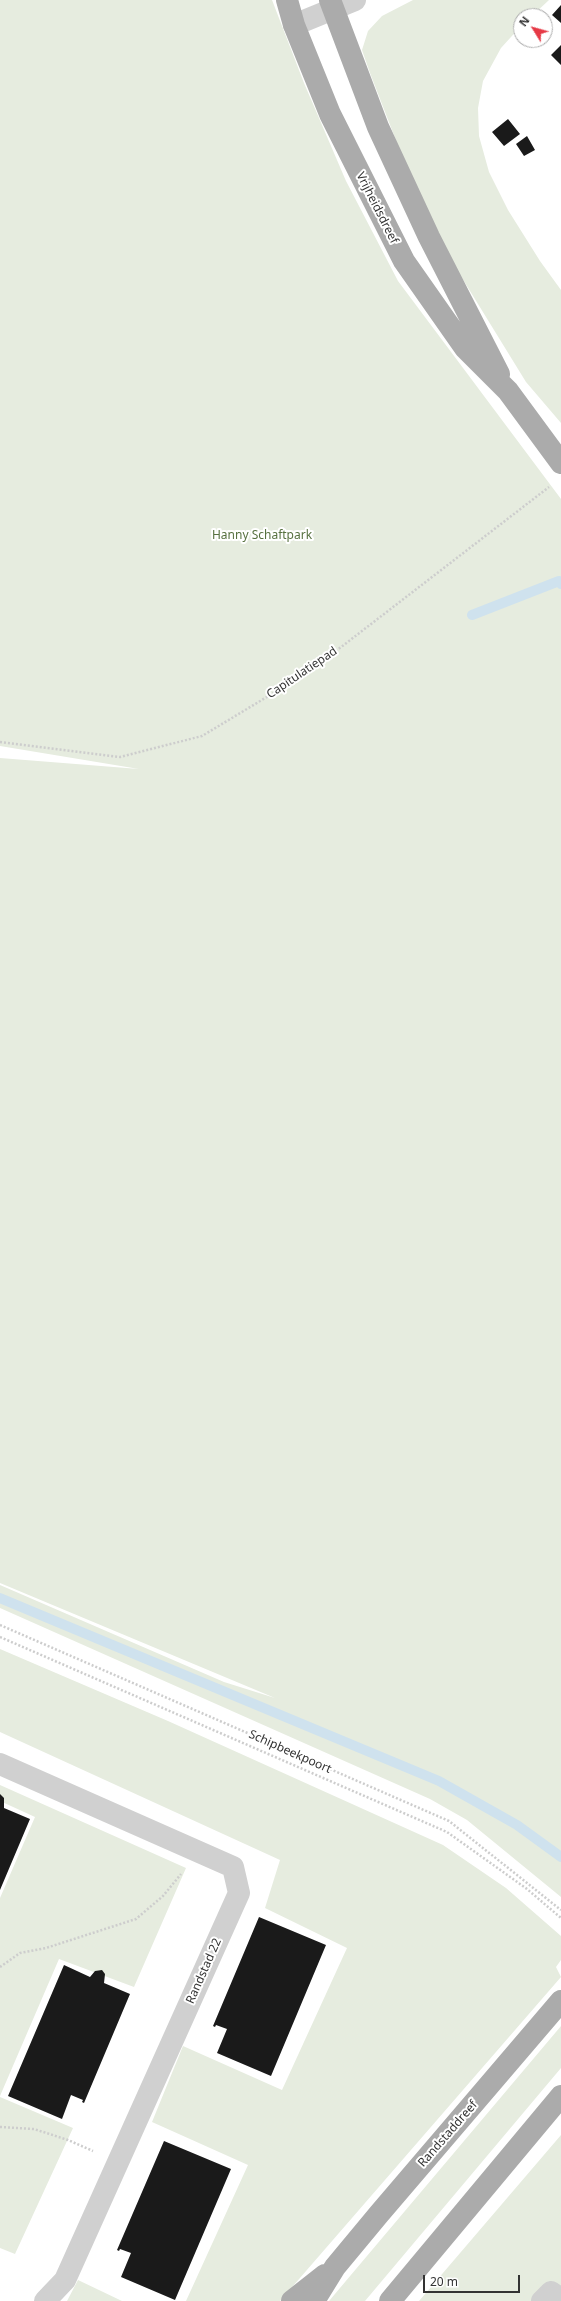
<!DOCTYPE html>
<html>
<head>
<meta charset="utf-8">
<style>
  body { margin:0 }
  #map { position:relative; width:561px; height:2301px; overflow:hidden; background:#fff; font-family:"Noto Sans",sans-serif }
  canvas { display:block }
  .north { position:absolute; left:513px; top:8px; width:40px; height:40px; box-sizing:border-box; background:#fff; border:1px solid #adadad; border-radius:50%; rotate:307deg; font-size:11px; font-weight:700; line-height:16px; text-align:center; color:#333 }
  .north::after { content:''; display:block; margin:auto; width:14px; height:18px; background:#e63946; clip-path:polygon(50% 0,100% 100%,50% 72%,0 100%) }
  .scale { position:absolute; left:423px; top:2275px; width:97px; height:18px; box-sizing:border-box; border:2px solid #333; border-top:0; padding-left:5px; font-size:12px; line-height:14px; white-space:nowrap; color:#333; -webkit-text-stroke:3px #fff; paint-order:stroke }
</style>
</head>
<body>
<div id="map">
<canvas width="561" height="2301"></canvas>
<div class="north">N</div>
<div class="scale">20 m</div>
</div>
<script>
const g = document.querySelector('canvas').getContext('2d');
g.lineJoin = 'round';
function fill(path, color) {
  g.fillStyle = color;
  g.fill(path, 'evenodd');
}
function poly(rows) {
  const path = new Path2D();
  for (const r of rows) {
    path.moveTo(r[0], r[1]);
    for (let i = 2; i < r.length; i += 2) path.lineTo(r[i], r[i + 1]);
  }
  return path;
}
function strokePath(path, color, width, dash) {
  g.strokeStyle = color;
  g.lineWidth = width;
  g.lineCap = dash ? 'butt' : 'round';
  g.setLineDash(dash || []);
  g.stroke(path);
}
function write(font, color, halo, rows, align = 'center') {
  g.font = font + ' "Noto Sans",sans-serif';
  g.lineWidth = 4;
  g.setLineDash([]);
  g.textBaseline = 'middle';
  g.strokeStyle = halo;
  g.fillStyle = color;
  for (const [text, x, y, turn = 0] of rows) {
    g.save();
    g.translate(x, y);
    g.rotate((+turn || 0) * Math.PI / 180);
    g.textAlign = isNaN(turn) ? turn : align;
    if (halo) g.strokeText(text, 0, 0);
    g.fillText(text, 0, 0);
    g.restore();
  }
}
fill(poly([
  [0,0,272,0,304,83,346,181,398,281,561,499,561,1897,467,1820,430,1799,0,1608,0,1585,224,1682,275,1698,0,1583,0,758,139,769,0,746],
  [413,0,549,0,532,16,521,16,521,26,501,48,483,81,478,108,479,136,489,172,508,210,540,261,561,290,561,423,526,382,446,252,402,156,370,73,362,50,368,31,382,16],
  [0,1649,168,1721,443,1845,506,1888,561,1936,561,1960,556,1967,561,1977,280,2301,186,2301,248,2165,152,2122,183,2046,282,2090,347,1948,265,1908,280,1860,0,1732],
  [0,1785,186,1868,134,1987,59,1959,0,2096,0,1898,35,1817,0,1801],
  [561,2026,561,2068,365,2301,329,2301],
  [0,2097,73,2128,15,2254,0,2248],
  [561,2135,561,2301,419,2301],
  [78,2280,122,2301,67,2301]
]), '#e6ecdf');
strokePath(poly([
  [472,615,559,581,561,584],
  [0,1598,439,1781,517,1825,561,1857]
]), '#cfe2ee', 10);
fill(poly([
  [561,5,561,23,552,15],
  [561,45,561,65,551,55],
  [508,119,520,134,504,146,492,132],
  [527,136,535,150,524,156,516,144],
  [0,1794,4,1798,4,1808,30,1819,0,1890],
  [259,1917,326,1945,271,2076,217,2053,227,2029,216,2025,215,2027,213,2026],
  [64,1965,90,1977,95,1971,102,1970,105,1974,104,1983,130,1994,84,2103,82,2102,83,2100,71,2095,62,2119,8,2096],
  [164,2141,231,2169,175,2300,121,2277,131,2253,120,2249,119,2251,117,2250]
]), '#1a1a1a');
strokePath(poly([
  [0,742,120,757,202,736,310,671,549,487],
  [0,1625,449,1821,561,1910],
  [0,1637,447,1832,527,1889,561,1918],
  [0,1967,20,1953,46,1948,136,1919,163,1896,181,1874],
  [0,2127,34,2129,68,2140,93,2151]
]), '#cdcdcd', 2.5, [2, 2]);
strokePath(poly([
  [294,25,355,0],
  [0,1764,233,1867,239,1893,65,2280,45,2301],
  [542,2301,551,2292,561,2299]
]), '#d0d0d0', 22);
strokePath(poly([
  [287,0,294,25,330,114,404,261,465,348,508,391,561,463],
  [330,0,378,127,429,237,499,374],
  [292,2301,325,2275],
  [314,2301,335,2267,379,2214,561,2001],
  [390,2301,561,2096]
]), '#ababab', 22);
write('12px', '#333', '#fff', [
  ["Vrijheidsdreef",377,208,63],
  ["Capitulatiepad",302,673,-34],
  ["Schipbeekpoort",290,1752,24],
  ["Randstad 22",204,1971,-66],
  ["Randstaddreef",448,2134,-49]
]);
write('12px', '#56703f', '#fff', [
  ["Hanny Schaftpark",262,536]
]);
</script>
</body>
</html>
